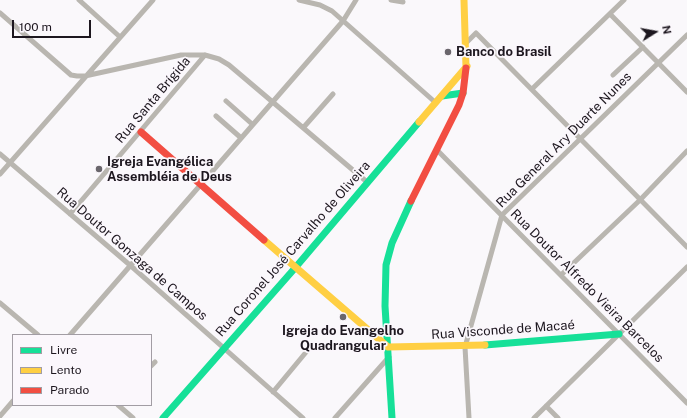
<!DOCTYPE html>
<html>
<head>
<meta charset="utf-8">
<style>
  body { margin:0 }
  #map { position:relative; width:687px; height:418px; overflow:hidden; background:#faf8fb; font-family:"Public Sans",sans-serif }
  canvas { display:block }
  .legend { position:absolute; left:12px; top:334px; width:140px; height:72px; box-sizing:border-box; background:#fbf7fc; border:1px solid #a29da4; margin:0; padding:5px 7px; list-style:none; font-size:12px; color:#1d171f }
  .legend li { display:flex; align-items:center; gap:8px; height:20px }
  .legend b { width:20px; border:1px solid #a29da4 }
  .north { position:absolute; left:635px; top:12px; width:40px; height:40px; -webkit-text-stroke:3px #fbf7fc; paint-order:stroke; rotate:79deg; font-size:11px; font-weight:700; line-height:16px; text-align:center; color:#1d171f }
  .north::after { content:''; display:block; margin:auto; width:14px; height:18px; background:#1d171f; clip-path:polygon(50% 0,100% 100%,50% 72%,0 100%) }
  .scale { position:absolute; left:12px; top:20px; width:79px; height:18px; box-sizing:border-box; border:2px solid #1d171f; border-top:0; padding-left:5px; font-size:12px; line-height:14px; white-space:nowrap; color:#1d171f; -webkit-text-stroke:3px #fbf7fc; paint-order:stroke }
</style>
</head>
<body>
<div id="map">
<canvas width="687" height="418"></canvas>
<ul class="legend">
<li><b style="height:5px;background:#16e098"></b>Livre</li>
<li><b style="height:5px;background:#ffcf43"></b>Lento</li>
<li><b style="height:5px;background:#f24e42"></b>Parado</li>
</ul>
<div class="north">N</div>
<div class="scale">100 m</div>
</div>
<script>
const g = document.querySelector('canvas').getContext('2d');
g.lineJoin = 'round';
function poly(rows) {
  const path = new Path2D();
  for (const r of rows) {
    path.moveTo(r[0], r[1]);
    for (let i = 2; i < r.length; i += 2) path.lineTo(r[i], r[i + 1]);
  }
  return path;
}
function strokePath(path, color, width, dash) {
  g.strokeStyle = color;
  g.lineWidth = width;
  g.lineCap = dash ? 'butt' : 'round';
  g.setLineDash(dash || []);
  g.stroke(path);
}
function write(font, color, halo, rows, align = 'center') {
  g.font = font + ' "Public Sans",sans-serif';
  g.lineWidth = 3.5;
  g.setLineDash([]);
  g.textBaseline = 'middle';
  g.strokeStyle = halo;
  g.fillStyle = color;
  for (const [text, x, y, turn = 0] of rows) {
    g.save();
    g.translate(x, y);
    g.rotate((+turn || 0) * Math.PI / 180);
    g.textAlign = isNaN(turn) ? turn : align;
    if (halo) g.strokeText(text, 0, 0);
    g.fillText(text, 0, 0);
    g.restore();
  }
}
strokePath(poly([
  [79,0,120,37],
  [299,0,320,5,332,11,436,103],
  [391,0,403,2],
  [0,13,71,75,77,76,85,76,181,55,205,55,219,59,229,65,367,182],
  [610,14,687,92],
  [467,42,476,33,687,247],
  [613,75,643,47],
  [532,89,624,0],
  [226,101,252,124],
  [216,116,240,137],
  [303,128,333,94],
  [437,150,687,403],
  [0,154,131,266,303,418],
  [0,174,153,0],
  [70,214,205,55],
  [561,275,640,200,687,151],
  [0,303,38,335],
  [70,335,343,21,356,0],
  [151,366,155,362],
  [273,392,307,351],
  [118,405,133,418],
  [546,406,558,418],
  [0,416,13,401],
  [335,418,389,357],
  [469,418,465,347,502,215,687,35],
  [534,418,687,267]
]), '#b9b6b0', 5);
strokePath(poly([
  [442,96,463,93],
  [485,345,619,334],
  [163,418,295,268,419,122],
  [392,418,385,306,386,265,392,243,411,201]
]), '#16e098', 7);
strokePath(poly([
  [464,0,466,68],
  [419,122,467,66],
  [264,240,388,347,485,345]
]), '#ffcf43', 7);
strokePath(poly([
  [141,132,264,240],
  [411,201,459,105,463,93,466,68]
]), '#f24e42', 7);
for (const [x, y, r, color] of [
  [448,52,4,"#6a666c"],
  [99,169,4,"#6a666c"],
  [343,317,4,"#6a666c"]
]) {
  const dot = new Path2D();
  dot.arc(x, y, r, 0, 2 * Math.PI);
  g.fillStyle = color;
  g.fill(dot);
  strokePath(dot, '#fbf7fc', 1.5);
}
write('bold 13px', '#1d171f', '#fbf7fc', [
  ["Banco do Brasil",456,52],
  ["Igreja Evangélica",107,162],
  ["Assembléia de Deus",107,177],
  ["Igreja do Evangelho",343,331,"center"],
  ["Quadrangular",343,346,"center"]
], 'left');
write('13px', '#1d171f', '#fbf7fc', [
  ["Rua Santa Brígida",153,100,-50],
  ["Rua General Ary Duarte Nunes",564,140,-45],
  ["Rua Coronel José Carvalho de Oliveira",293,249,-49],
  ["Rua Doutor Gonzaga de Campos",132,254,41],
  ["Rua Doutor Alfredo Vieira Barcelos",587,286,45],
  ["Rua Visconde de Macaé",503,330,-4]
]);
</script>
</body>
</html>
